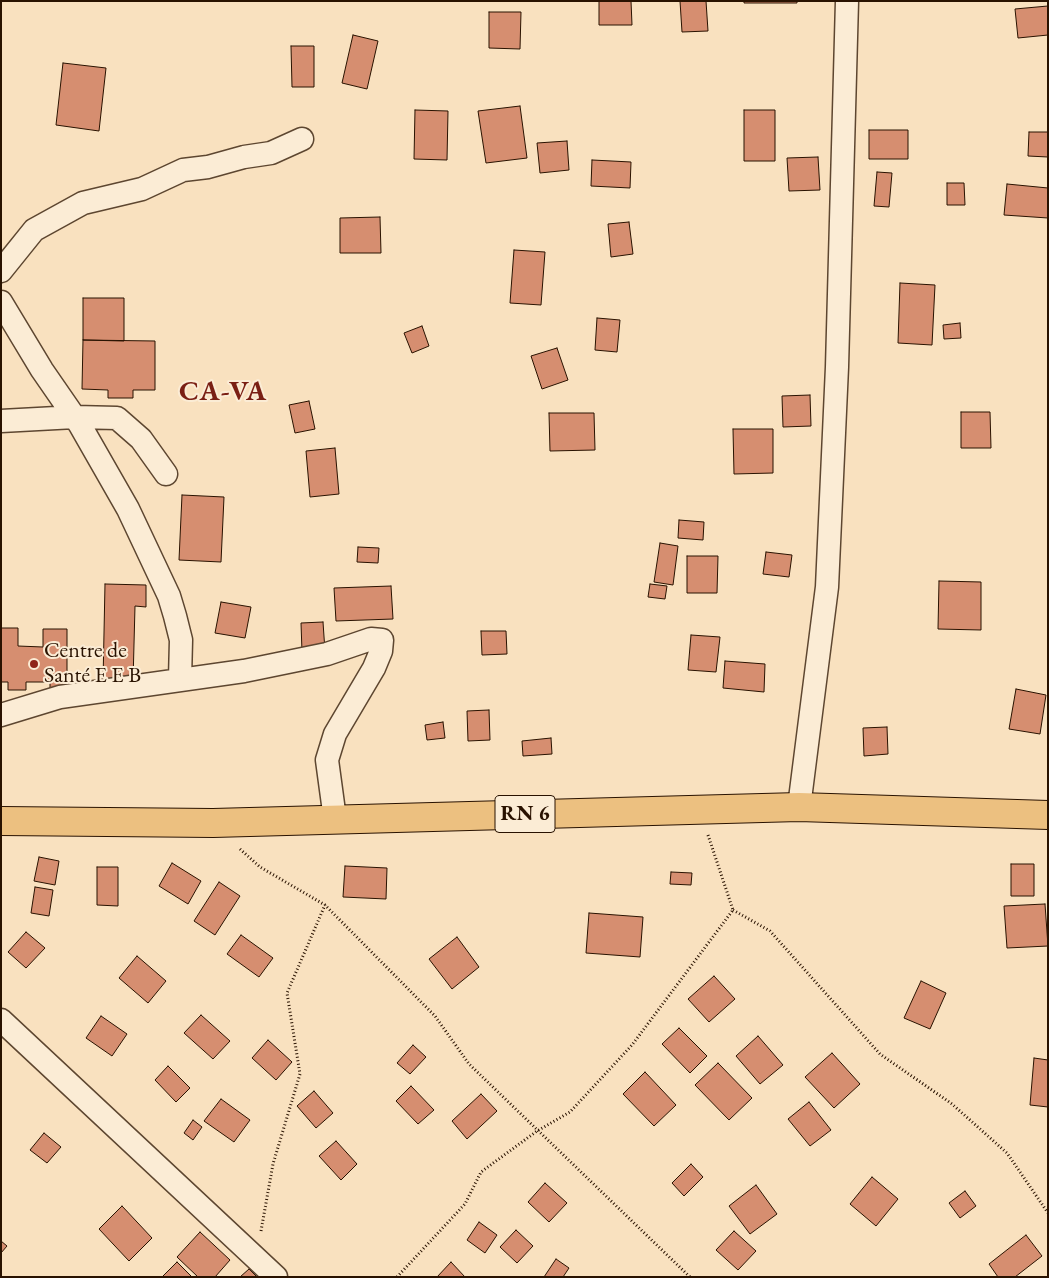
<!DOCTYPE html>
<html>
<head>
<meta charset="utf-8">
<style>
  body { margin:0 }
  #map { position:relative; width:1049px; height:1278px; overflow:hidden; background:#f9e1bf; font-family:"EB Garamond",serif }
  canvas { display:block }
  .frame { position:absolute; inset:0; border:2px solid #291200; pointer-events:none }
</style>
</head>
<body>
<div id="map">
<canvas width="1049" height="1278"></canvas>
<div class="frame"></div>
</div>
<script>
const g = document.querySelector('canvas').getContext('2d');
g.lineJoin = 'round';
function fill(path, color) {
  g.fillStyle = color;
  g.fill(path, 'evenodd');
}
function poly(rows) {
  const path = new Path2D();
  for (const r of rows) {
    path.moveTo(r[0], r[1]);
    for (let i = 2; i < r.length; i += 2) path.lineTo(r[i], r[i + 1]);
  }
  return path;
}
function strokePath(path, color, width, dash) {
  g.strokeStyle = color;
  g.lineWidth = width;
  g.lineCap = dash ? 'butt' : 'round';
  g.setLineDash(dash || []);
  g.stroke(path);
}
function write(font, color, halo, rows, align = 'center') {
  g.font = font + ' "EB Garamond",serif';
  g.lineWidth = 4;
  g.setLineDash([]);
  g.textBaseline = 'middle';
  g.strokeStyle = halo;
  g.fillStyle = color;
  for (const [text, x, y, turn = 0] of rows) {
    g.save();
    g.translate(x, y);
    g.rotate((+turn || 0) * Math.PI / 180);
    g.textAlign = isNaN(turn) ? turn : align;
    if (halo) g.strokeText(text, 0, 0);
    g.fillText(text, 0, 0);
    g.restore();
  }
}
const building = poly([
  [599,1,631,1,632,25,599,25,599,1],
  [680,1,706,1,708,31,682,32,680,1],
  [744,1,797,1,797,3,744,3,744,1],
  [1048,6,1048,35,1018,38,1015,9,1048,6],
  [489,12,521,12,520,49,489,48,489,12],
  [353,35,378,41,367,89,342,83,353,35],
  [291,46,314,46,314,87,292,87,291,46],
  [63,63,106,68,99,131,56,125,63,63],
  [520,106,527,158,486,163,478,111,520,106],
  [415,110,448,111,447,160,414,159,415,110],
  [744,110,775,110,775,161,744,161,744,110],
  [869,130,908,130,908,159,869,159,869,130],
  [1029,132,1048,132,1048,157,1028,156,1029,132],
  [567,141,569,170,540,173,537,143,567,141],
  [818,157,820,190,789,191,787,158,818,157],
  [592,160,631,162,630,188,591,186,592,160],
  [877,172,892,173,889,207,874,206,877,172],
  [947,183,964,183,965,205,947,205,947,183],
  [1007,184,1048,188,1048,218,1004,215,1007,184],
  [380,217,381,253,340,253,340,218,380,217],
  [629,222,633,254,611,257,608,224,629,222],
  [514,250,545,252,541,305,510,303,514,250],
  [900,283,935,285,932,345,898,343,900,283],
  [83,298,124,298,124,341,83,340,83,298],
  [597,318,620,320,617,352,595,350,597,318],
  [960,323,961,338,944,339,943,325,960,323],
  [422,326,429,346,412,353,404,333,422,326],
  [83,340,155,341,155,390,133,390,133,398,108,398,108,390,82,389,83,340],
  [557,348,568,380,542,389,531,356,557,348],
  [810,395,811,426,783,427,782,396,810,395],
  [309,401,315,429,295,433,289,405,309,401],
  [961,412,990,412,991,448,961,448,961,412],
  [549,413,594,413,595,450,550,451,549,413],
  [733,429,773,429,773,473,734,474,733,429],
  [335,448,339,494,310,497,306,451,335,448],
  [182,495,224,497,221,562,179,560,182,495],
  [679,520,704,522,703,540,678,538,679,520],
  [660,543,678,546,673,585,654,582,660,543],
  [358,547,379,548,378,563,357,562,358,547],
  [766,552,792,555,789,577,763,574,766,552],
  [687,556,718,556,717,593,687,593,687,556],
  [939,581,981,582,981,630,938,629,939,581],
  [105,584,146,585,146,607,135,606,133,682,103,682,105,584],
  [650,584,667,586,665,599,648,597,650,584],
  [391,586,393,619,336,621,334,588,391,586],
  [221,602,251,607,245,638,215,633,221,602],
  [323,622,325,651,302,652,301,623,323,622],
  [1,628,18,628,18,646,43,647,43,629,67,629,67,691,50,691,50,682,26,682,26,690,8,690,8,682,1,682,1,628],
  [481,631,506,631,507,654,482,655,481,631],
  [691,635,720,637,716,672,688,670,691,635],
  [725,661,765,664,764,692,723,688,725,661],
  [1016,689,1046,695,1040,734,1009,729,1016,689],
  [489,710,490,740,468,741,467,711,489,710],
  [443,722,445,738,427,740,425,725,443,722],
  [887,727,888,754,864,756,863,728,887,727],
  [551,738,552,754,523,756,522,741,551,738],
  [39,857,59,861,55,885,34,881,39,857],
  [172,863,201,881,188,904,159,886,172,863],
  [1011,864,1034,864,1034,896,1011,896,1011,864],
  [345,866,387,868,386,899,343,897,345,866],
  [97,867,118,867,118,906,97,905,97,867],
  [671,872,692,873,691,885,670,884,671,872],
  [219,882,240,896,215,935,194,921,219,882],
  [35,887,53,890,49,916,31,913,35,887],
  [1045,904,1048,946,1007,948,1004,906,1045,904],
  [589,913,643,917,640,957,586,953,589,913],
  [26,932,45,948,26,968,8,952,26,932],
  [241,935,273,958,259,977,227,954,241,935],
  [457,937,479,967,452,989,429,959,457,937],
  [137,956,166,981,148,1003,119,978,137,956],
  [714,976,735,999,709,1022,688,999,714,976],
  [921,981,946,993,930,1029,904,1018,921,981],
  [201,1015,230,1041,213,1059,184,1033,201,1015],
  [101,1016,127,1034,112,1056,86,1038,101,1016],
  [679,1028,707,1056,690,1073,662,1044,679,1028],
  [758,1036,783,1065,760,1084,736,1056,758,1036],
  [268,1040,292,1062,276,1080,252,1058,268,1040],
  [413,1045,426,1057,410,1074,397,1063,413,1045],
  [832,1053,860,1084,834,1108,805,1077,832,1053],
  [1034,1058,1048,1060,1048,1107,1030,1105,1034,1058],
  [718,1063,752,1098,729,1120,695,1085,718,1063],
  [168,1066,190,1088,176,1102,155,1080,168,1066],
  [645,1072,676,1105,654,1126,623,1094,645,1072],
  [411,1086,434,1110,418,1124,396,1101,411,1086],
  [314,1091,333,1113,316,1128,297,1106,314,1091],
  [481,1094,497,1111,467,1139,452,1121,481,1094],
  [221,1099,250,1120,234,1142,204,1121,221,1099],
  [809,1102,831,1130,810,1146,788,1119,809,1102],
  [193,1120,202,1127,193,1140,184,1133,193,1120],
  [44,1133,61,1147,47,1163,30,1150,44,1133],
  [336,1141,357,1164,341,1180,319,1156,336,1141],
  [691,1164,703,1177,684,1196,672,1183,691,1164],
  [872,1177,898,1199,876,1226,850,1204,872,1177],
  [545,1183,567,1203,549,1222,528,1202,545,1183],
  [756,1185,777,1214,750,1234,729,1206,756,1185],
  [965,1191,976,1206,960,1218,949,1203,965,1191],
  [122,1206,152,1238,129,1261,99,1229,122,1206],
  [479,1222,497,1235,485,1253,467,1240,479,1222],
  [516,1230,533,1246,517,1263,500,1247,516,1230],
  [734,1231,756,1251,738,1270,716,1250,734,1231],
  [200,1232,230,1260,215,1277,198,1277,177,1257,200,1232],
  [1026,1235,1042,1256,1015,1277,998,1277,989,1264,1026,1235],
  [1,1241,7,1246,1,1253,1,1241],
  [556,1259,569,1268,563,1277,544,1277,556,1259],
  [177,1262,192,1277,162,1277,177,1262],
  [451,1262,465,1277,437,1277,451,1262],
  [249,1269,257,1277,240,1277,249,1269]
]);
fill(building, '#d68e70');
strokePath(building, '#291200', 1);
const minor = poly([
  [1,271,34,230,83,203,142,189,183,170,208,167,244,157,271,153,302,139],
  [1,302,42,370,80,425,128,509,169,596,175,616,181,640,180,679],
  [1,421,75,417,117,418,141,439,166,474],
  [1,715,60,697,244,671,327,654,371,639,382,640,381,651,374,668,335,734,327,760,335,819],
  [799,807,827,587,837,367,847,1],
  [1,1020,276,1277]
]);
const primary = poly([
  [1,821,213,823,799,807,1048,815]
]);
strokePath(minor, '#5d4630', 25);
strokePath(primary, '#291200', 30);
strokePath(poly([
  [240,849,260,867,325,905,435,1016,469,1064,690,1277],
  [733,910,770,931,880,1054,952,1104,1007,1153,1048,1213],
  [261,1231,273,1164,300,1074,287,993,325,905],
  [397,1277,465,1204,481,1172,537,1131,570,1112,632,1045,733,910,708,835]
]), '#291200', 3, [1, 2.5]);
strokePath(minor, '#fbecd5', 22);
strokePath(primary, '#ecc080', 28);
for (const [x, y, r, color] of [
  [34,664,5,"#8f2418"]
]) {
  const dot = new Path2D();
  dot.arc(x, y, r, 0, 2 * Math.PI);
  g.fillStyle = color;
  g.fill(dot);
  strokePath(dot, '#fbecd5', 2);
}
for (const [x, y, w] of [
  [525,814,60]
]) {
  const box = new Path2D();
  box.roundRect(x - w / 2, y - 18.5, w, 37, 4);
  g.fillStyle = '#fbecd5';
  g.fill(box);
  strokePath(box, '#291200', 1);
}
write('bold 21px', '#291200', null, [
  ["RN 6",525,814]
]);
write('22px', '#291200', '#fbecd5', [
  ["Centre de",44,651],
  ["Santé E E B",44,676]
], 'left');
g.letterSpacing = '1px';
write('bold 28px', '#7a1f14', '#fbecd5', [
  ["CA-VA",223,392]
]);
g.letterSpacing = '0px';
</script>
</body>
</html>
